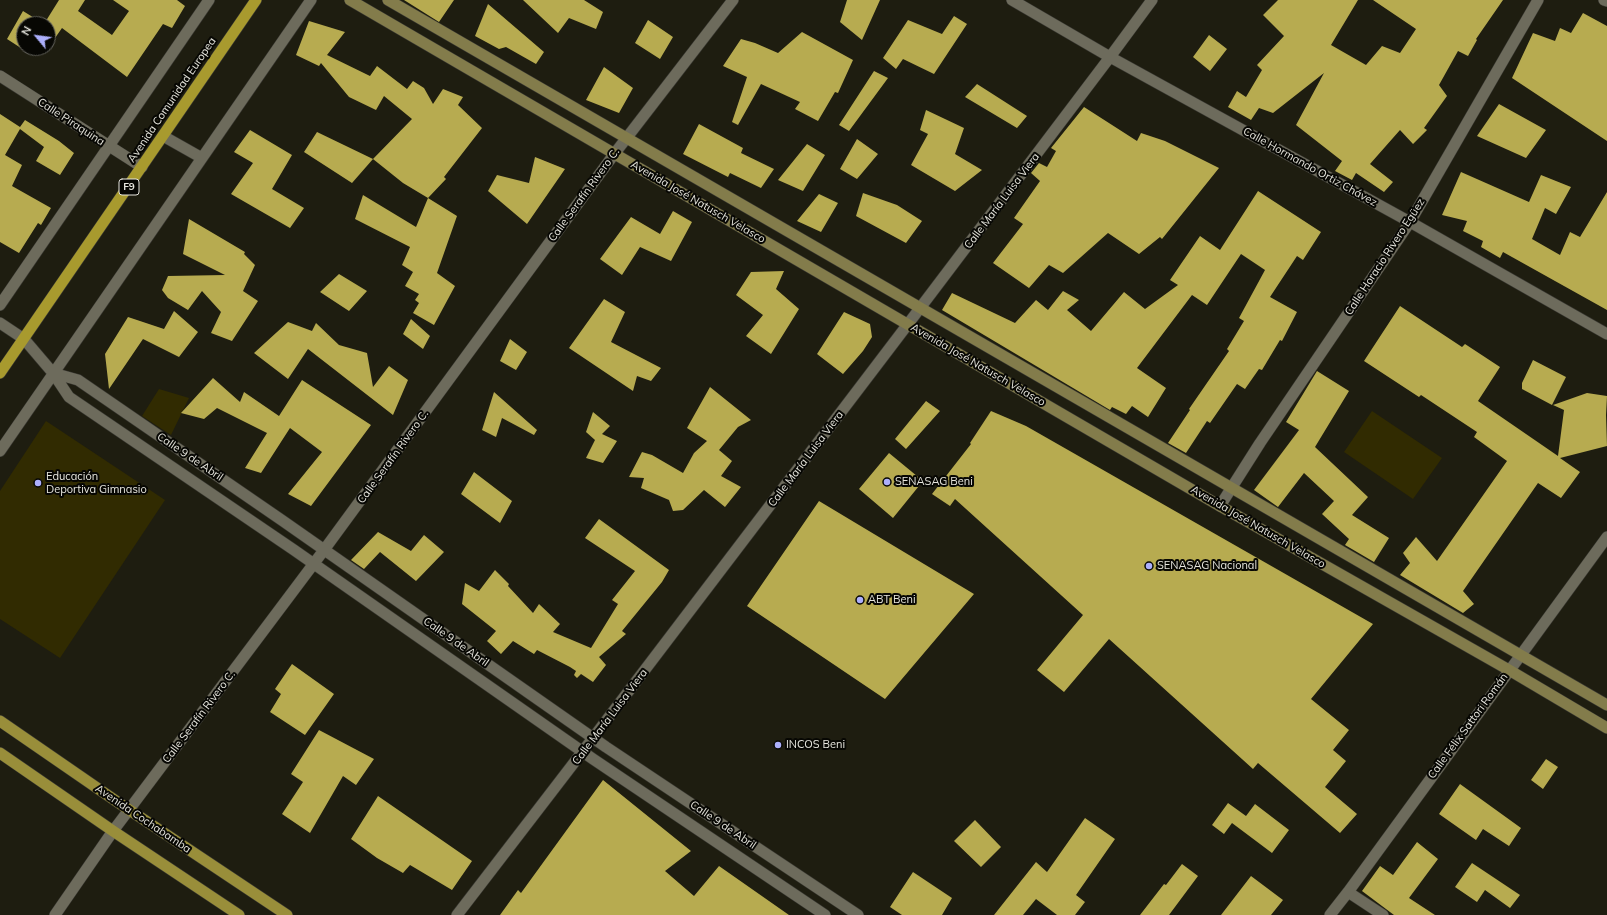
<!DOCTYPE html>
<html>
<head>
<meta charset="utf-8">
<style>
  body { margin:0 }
  #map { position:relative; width:1607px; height:915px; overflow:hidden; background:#1e1d10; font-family:Mulish,sans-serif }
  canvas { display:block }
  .north { position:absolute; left:16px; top:16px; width:40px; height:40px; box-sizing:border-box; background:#070703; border:1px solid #61605b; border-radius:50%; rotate:299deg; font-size:11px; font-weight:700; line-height:16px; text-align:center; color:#e7e6de }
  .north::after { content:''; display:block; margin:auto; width:14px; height:18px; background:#acaffb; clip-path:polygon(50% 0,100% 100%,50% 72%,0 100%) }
</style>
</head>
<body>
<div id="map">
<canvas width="1607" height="915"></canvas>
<div class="north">N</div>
</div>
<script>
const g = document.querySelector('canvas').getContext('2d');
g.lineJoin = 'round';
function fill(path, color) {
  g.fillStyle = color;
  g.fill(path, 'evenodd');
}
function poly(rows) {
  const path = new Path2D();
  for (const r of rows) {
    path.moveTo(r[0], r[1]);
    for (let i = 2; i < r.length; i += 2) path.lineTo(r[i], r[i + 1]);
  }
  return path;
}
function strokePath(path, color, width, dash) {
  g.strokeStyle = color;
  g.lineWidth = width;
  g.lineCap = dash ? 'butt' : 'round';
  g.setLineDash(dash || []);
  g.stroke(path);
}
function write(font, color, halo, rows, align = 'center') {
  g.font = font + ' Mulish,sans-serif';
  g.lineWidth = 4;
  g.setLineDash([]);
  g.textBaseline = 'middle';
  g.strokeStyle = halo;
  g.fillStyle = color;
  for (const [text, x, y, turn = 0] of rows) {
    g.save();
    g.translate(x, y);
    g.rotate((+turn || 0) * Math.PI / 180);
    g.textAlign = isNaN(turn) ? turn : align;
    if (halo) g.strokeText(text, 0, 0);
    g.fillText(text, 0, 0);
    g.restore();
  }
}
fill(poly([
  [159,389,189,398,171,435,142,416],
  [1372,411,1442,458,1413,499,1344,452],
  [46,421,165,500,60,658,0,619,0,491]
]), '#312b01');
fill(poly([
  [59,0,85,0,78,11,112,35,129,11,113,0,177,0,185,6,172,28,163,24,127,77,62,28,48,48,48,24,44,24],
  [404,0,454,0,439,22],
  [523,0,584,0,603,12,596,29,569,18,558,33],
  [847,0,880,0,862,40,840,22],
  [1278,0,1358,0,1331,45,1366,65,1382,46,1400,53,1416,29,1373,0,1503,0,1476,39,1477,40,1468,56,1458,51,1439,85,1447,96,1424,128,1427,130,1413,144,1400,130,1370,164,1393,182,1384,192,1356,173,1352,180,1335,171,1342,161,1296,125,1324,73,1273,113,1259,108,1251,120,1228,107,1237,91,1246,97,1262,70,1257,65,1284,36,1263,15],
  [488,4,544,52,536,64,506,47,499,49,475,36],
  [23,11,44,24,24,24,24,50,7,39],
  [1583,13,1607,26,1607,141,1512,78,1533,33,1555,41,1560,28,1571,33],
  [954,16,967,24,934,74,903,59,896,69,883,58,908,20,942,34],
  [648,20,673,37,660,59,635,43],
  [309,21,345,32,327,55,370,76,377,66,407,89,413,81,424,88,433,104,443,89,463,97,458,105,482,128,444,177,446,179,428,198,403,183,373,159,412,119,384,96,376,110,349,97,321,63,319,66,296,55],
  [802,32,853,60,838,93,835,92,818,121,795,109,800,102,761,84,738,125,732,122,747,77,723,66,741,39,755,43,778,53],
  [1209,35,1227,49,1210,71,1193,57],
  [28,48,48,48,43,54],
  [604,67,633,88,619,113,586,100],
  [874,71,888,78,849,131,839,125],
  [977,84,1027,116,1017,128,965,97],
  [1499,104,1546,130,1526,158,1477,136],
  [1084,107,1137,141,1141,133,1165,141,1219,168,1162,239,1160,237,1139,254,1108,233,1063,273,1049,265,1029,288,993,263,1023,224,1014,218,1040,181,1031,173,1039,163,1047,167,1056,151,1051,148],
  [926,110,964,128,955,154,982,170,955,191,911,165,928,134,920,130],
  [0,114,20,127,25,120,59,141,74,153,60,175,36,161,44,147,20,129,5,155,22,165,12,186,51,208,41,225,38,223,19,253,0,242],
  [699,124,743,148,741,153,774,169,761,188,730,173,728,177,683,154],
  [250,130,292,155,272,189,304,208,290,228,231,194,253,163,234,152],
  [317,132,373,159,352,183,304,152],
  [857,139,878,154,857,179,840,169],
  [807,144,825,155,803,191,778,180],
  [535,157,565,169,527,224,488,191,497,175,529,183],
  [1461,172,1529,202,1541,175,1571,187,1556,214,1545,208,1532,239,1560,255,1570,232,1580,237,1607,192,1607,310,1503,252,1500,258,1481,247,1483,241,1463,231,1467,221,1442,215],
  [1258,191,1321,232,1303,260,1297,256,1270,297,1297,312,1282,341,1280,340,1262,370,1259,369,1245,389,1237,384,1210,423,1207,421,1186,453,1168,443,1190,410,1189,409,1229,351,1227,349,1244,321,1239,318,1265,270,1241,254,1207,305,1192,295,1137,368,1166,388,1148,417,1132,406,1126,414,1112,407,1110,410,942,310,952,293,1015,323,1036,300,1048,310,1063,291,1079,300,1067,310,1091,331,1124,292,1145,309,1178,285,1170,280,1200,236,1220,250],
  [863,193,897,205,922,221,906,243,856,216],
  [819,194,838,203,821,232,797,221],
  [363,195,416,227,428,198,457,216,437,273,455,286,434,325,413,313,419,303,415,300,419,294,405,286,413,272,402,265,410,247,355,219],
  [673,211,692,222,671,261,640,247,622,275,600,259,631,217,660,234],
  [189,219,245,252,244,254,255,265,243,291,258,301,232,341,211,333,221,312,202,291,188,310,168,298,162,290,168,276,225,275,183,254],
  [784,271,776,289,799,309,771,354,746,336,763,315,736,295,751,272],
  [339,274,367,291,349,311,320,292],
  [604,299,625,312,611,342,661,368,651,381,637,376,633,391,569,348],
  [1400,306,1462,347,1465,344,1500,367,1478,401,1558,456,1564,410,1553,405,1587,393,1607,396,1606,415,1607,446,1560,458,1580,472,1561,498,1538,483,1463,591,1474,604,1463,613,1400,575,1410,563,1403,553,1416,537,1437,561,1507,461,1474,437,1477,432,1421,395,1419,397,1364,361],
  [174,311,198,332,179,357,143,339,109,389,105,354,128,317,164,329],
  [844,312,870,324,872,337,863,351,843,374,817,354],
  [411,319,430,336,423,349,403,334],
  [288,322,312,331,316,323,339,345,367,353,373,387,389,366,408,380,393,415,308,349,288,379,254,353],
  [510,339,527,352,516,370,500,361],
  [1533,360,1566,377,1552,405,1522,389,1522,383],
  [1317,371,1349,391,1315,447,1368,497,1352,515,1389,538,1374,562,1345,545,1349,539,1322,514,1334,501,1304,473,1278,507,1254,490,1299,430,1286,422],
  [213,378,240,402,244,392,279,416,302,380,371,425,311,506,288,494,322,452,290,428,261,473,245,468,267,433,217,408,204,419,181,413],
  [710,387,751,420,738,427,719,450,732,461,721,476,741,487,725,507,704,490,683,510,673,511,669,500,641,488,644,478,629,477,642,452,652,455,683,473,694,453,707,441,687,428],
  [494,392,537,430,534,435,502,418,496,437,482,430],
  [926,401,940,411,906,449,895,439],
  [991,411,1026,426,1373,624,1311,699,1349,730,1333,750,1346,761,1325,787,1357,814,1340,833,1258,763,1253,769,1109,639,1064,692,1037,670,1083,615,955,499,950,506,932,494,971,444,970,443],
  [593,412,610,426,602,434,617,441,603,463,586,458,595,440,586,432],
  [889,453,923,481,893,518,859,489],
  [474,472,512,501,500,523,461,494],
  [819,501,974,594,885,699,747,606],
  [599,519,669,570,662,582,622,631,626,634,599,657,606,665,593,682,581,674,577,678,574,675,576,671,570,667,537,650,534,654,513,641,501,654,487,641,496,631,462,604,465,583,479,591,495,570,509,584,508,586,533,613,539,604,560,624,553,632,591,648,618,604,612,600,635,571,585,538],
  [378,532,411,551,424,535,444,552,416,581,380,552,364,569,351,560],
  [292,664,334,694,305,735,270,712,281,694,275,689],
  [319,730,374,759,356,785,343,776,310,833,282,814,303,782,291,774],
  [1546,759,1558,767,1543,789,1531,780],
  [603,780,691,851,665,871,694,896,719,866,789,915,500,915,518,890,521,893],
  [1460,784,1521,828,1509,846,1483,829,1476,840,1439,814],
  [378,796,472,861,452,890,410,865,403,873,377,858,351,839],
  [1228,803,1246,816,1255,804,1289,830,1272,853,1232,823,1224,834,1212,825],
  [1085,818,1115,839,1076,895,1085,902,1075,915,1057,915,1036,899,1023,915,994,915,1036,862,1047,872],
  [975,820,1001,847,981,867,954,841],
  [1417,842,1438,859,1409,898,1435,915,1394,915,1362,891,1380,866,1393,875],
  [1472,863,1520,895,1510,908,1485,890,1477,902,1455,887],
  [1182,864,1198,876,1169,915,1140,915,1164,884,1166,885],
  [913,872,952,898,942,915,902,915,890,907],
  [1251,876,1283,900,1271,915,1221,915]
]), '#b7ab50');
const minor = poly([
  [1012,0,1110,57,1410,222,1607,334],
  [1604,0,1607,1],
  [0,76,142,167],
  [163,136,202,158],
  [0,305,209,0],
  [0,323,24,339,53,373,69,397,294,550,593,759,825,915],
  [53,373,78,380,283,521,606,747,858,915],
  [0,451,311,0],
  [1220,506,1260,443,1410,222,1538,0],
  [1348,892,1383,915],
  [55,915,113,831,324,550,615,153,733,0],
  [457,915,593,738,908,324,1110,57,1152,0],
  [1330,915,1348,892,1607,537]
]);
const secondary = poly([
  [350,0,1220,506,1509,670,1607,728],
  [388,0,1607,705]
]);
const primary = poly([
  [0,721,116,801,287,915],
  [0,753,113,831,239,915]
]);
const trunk = poly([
  [0,373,256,0]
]);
strokePath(minor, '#393832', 12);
strokePath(secondary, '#393832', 12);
strokePath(primary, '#393832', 12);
strokePath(trunk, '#393832', 12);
strokePath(minor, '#6d6b5c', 11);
strokePath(secondary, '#837c4b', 11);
strokePath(primary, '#998e3a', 11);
strokePath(trunk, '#a89a2e', 11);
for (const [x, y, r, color] of [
  [887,482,4,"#acaffb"],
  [38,483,4,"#acaffb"],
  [1149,566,4,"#acaffb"],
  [860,600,4,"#acaffb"],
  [778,745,4,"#acaffb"]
]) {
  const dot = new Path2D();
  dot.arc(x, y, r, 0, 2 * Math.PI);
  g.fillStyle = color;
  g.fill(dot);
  strokePath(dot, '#070703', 1.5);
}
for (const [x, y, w] of [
  [129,187,20]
]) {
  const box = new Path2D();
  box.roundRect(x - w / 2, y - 8, w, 16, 3);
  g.fillStyle = '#070703';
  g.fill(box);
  strokePath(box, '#e7e6de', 1);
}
write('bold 10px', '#e7e6de', null, [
  ["F9",129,187]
]);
write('11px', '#e7e6de', '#070703', [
  ["Avenida Comunidad Europea",172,100,-56],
  ["Calle Piraquina",71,122,33],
  ["Calle Hormando Ortiz Chávez",1310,167,29],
  ["Calle Serafín Rivero C.",584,195,-54],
  ["Calle María Luisa Viera",1002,201,-53],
  ["Avenida José Natusch Velasco",698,202,30],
  ["Calle Horacio Rivero Egüez",1385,257,-57],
  ["Avenida José Natusch Velasco",978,365,30],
  ["Calle 9 de Abril",190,457,34],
  ["Calle Serafín Rivero C.",393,457,-54],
  ["Calle María Luisa Viera",806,459,-53],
  ["Avenida José Natusch Velasco",1258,527,30],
  ["Calle 9 de Abril",456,642,35],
  ["Calle Serafín Rivero C.",199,717,-53],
  ["Calle María Luisa Viera",610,717,-53],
  ["Calle Félix Sattori Román",1468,726,-54],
  ["Avenida Cochabamba",143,819,34],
  ["Calle 9 de Abril",723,825,34]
]);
write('11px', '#e7e6de', '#070703', [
  ["Educación",46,477],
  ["Deportiva Gimnasio",46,490],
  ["SENASAG Beni",895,482],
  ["SENASAG Nacional",1157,566],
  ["ABT Beni",868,600],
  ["INCOS Beni",786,745]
], 'left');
</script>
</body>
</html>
